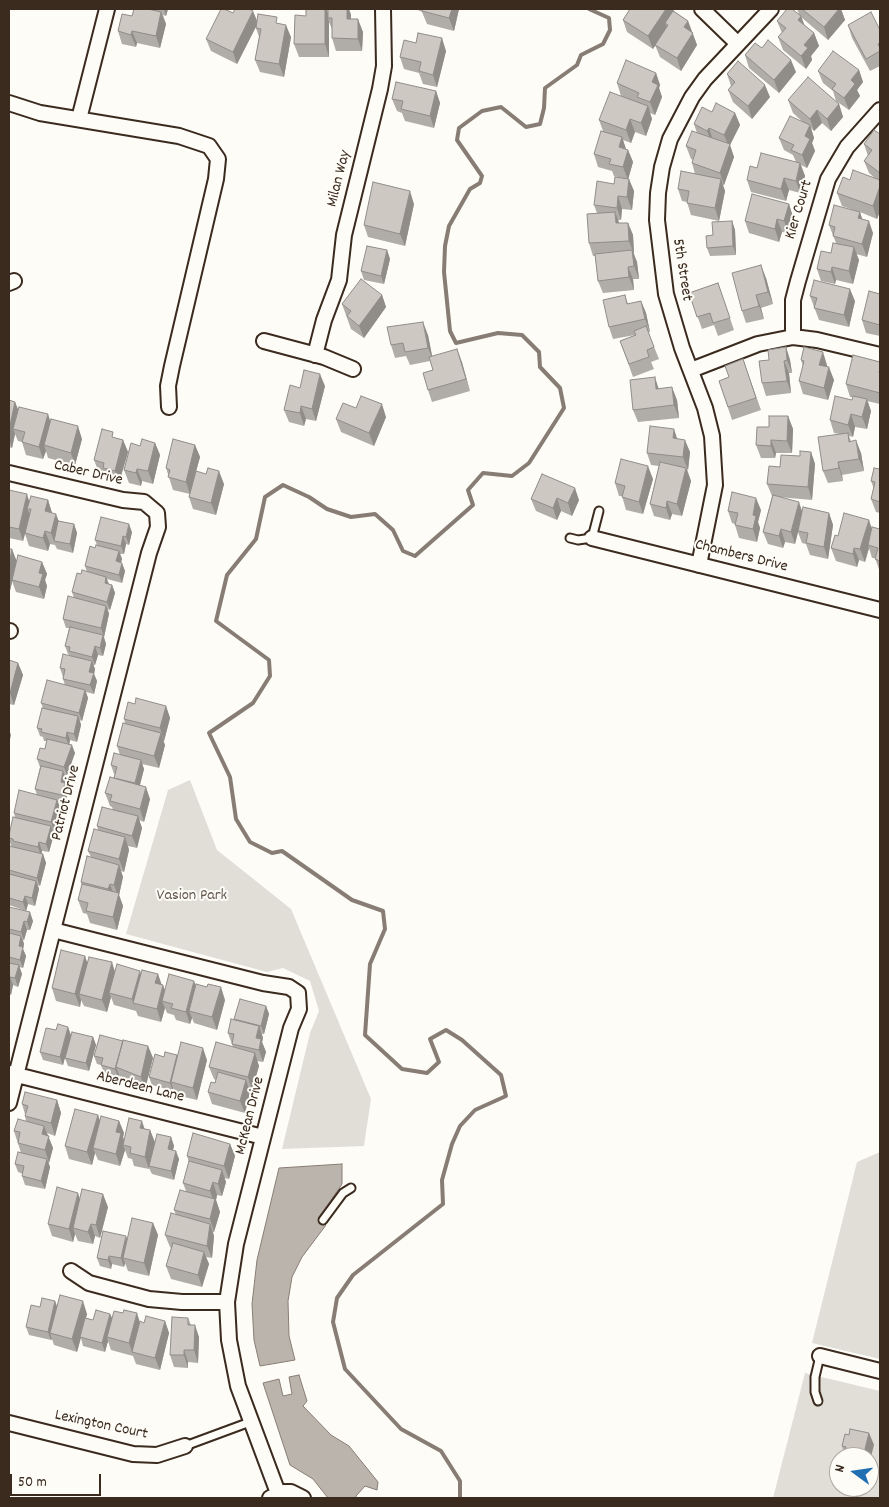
<!DOCTYPE html>
<html>
<head>
<meta charset="utf-8">
<style>
  body { margin:0 }
  #map { position:relative; width:889px; height:1507px; overflow:hidden; background:#fdfcf7; font-family:Dekko,sans-serif }
  canvas { display:block }
  .frame { position:absolute; inset:0; border:10px solid #3b2a1e; pointer-events:none }
  .north { position:absolute; left:829px; top:1447px; width:50px; height:50px; box-sizing:border-box; background:#fdfcf7; border:1px solid #afa8a0; border-radius:50%; rotate:284deg; font-size:14px; font-weight:700; line-height:20px; text-align:center; color:#3b2a1e }
  .north::after { content:''; display:block; margin:auto; width:18px; height:22px; background:#1f6fb2; clip-path:polygon(50% 0,100% 100%,50% 72%,0 100%) }
  .scale { position:absolute; left:10px; top:1474px; width:91px; height:22px; box-sizing:border-box; border:2px solid #3b2a1e; border-top:0; padding-left:6px; font-size:15px; line-height:18px; white-space:nowrap; color:#3b2a1e; -webkit-text-stroke:4px #fdfcf7; paint-order:stroke }
</style>
</head>
<body>
<div id="map">
<canvas width="889" height="1507"></canvas>
<div class="frame"></div>
<div class="north">N</div>
<div class="scale">50 m</div>
</div>
<script>
const g = document.querySelector('canvas').getContext('2d');
g.lineJoin = 'round';
function fill(path, color) {
  g.fillStyle = color;
  g.fill(path, 'evenodd');
}
function poly(rows) {
  const path = new Path2D();
  for (const r of rows) {
    path.moveTo(r[0], r[1]);
    for (let i = 2; i < r.length; i += 2) path.lineTo(r[i], r[i + 1]);
  }
  return path;
}
function strokePath(path, color, width, dash) {
  g.strokeStyle = color;
  g.lineWidth = width;
  g.lineCap = dash ? 'butt' : 'round';
  g.setLineDash(dash || []);
  g.stroke(path);
}
function write(font, color, halo, rows, align = 'center') {
  g.font = font + ' Dekko,sans-serif';
  g.lineWidth = 4;
  g.setLineDash([]);
  g.textBaseline = 'middle';
  g.strokeStyle = halo;
  g.fillStyle = color;
  for (const [text, x, y, turn = 0] of rows) {
    g.save();
    g.translate(x, y);
    g.rotate((+turn || 0) * Math.PI / 180);
    g.textAlign = isNaN(turn) ? turn : align;
    if (halo) g.strokeText(text, 0, 0);
    g.fillText(text, 0, 0);
    g.restore();
  }
}
fill(poly([
  [190,780,217,850,291,909,371,1099,364,1146,282,1149,310,1033,319,1011,310,981,283,968,267,972,126,934,168,790],
  [880,1152,880,1359,812,1343,857,1162],
  [805,1373,880,1391,880,1498,773,1498],
  [839,1457,869,1457,869,1487,839,1487]
]), '#e1ded7');
const water = poly([
  [342,1164,342,1184,319,1218,326,1225,302,1257,292,1277,288,1301,289,1336,295,1360,260,1366,254,1340,252,1304,257,1260,279,1168,342,1164],
  [299,1375,307,1401,303,1406,331,1435,349,1446,378,1482,377,1490,365,1486,356,1496,356,1498,328,1498,313,1479,290,1465,263,1383,279,1379,283,1396,292,1394,289,1377,299,1375]
]);
fill(water, '#bbb4ad');
strokePath(water, '#887d74', 1);
strokePath(poly([
  [460,1498,460,1481,441,1451,401,1429,345,1369,333,1322,337,1298,353,1275,443,1204,442,1180,452,1144,460,1126,475,1110,506,1096,501,1075,462,1040,446,1030,430,1039,439,1062,427,1073,402,1069,365,1035,370,964,385,929,383,911,352,900,282,851,272,853,250,842,236,819,230,777,209,733,253,703,270,676,269,660,216,621,227,575,256,539,265,497,283,485,309,497,327,509,351,517,375,514,393,530,403,551,415,556,473,505,468,490,483,473,512,476,529,463,564,408,560,388,540,367,539,352,522,335,498,333,456,343,450,331,444,272,445,246,449,226,470,189,480,183,482,176,457,140,459,128,482,111,501,107,526,127,540,124,544,108,545,88,577,65,581,55,603,44,610,30,609,18,589,9]
]), '#887d74', 4);
const lane = poly([
  [570,538,578,540,592,538,599,511],
  [323,1220,343,1193,351,1188],
  [818,1401,815,1392,815,1377,820,1356],
  [185,1446,250,1422]
]);
const street = poly([
  [702,9,738,44],
  [9,103,40,113,179,136,209,146,218,159,216,179,172,366,168,386,169,407],
  [79,119,107,9],
  [9,283,14,281],
  [793,337,793,300,798,281,828,179,847,147,880,110],
  [264,341,324,357,353,369],
  [315,355,324,320,339,280,344,235,380,89,384,66,383,9],
  [691,370,758,344,793,337,817,340,880,355],
  [9,473,123,500,144,502,157,513,158,527,149,553,9,1103],
  [592,538,880,610],
  [699,565,715,485,712,436,705,408,682,348,666,294,657,220,658,193,662,167,670,139,692,97,705,79,771,9],
  [9,631,10,631],
  [53,930,263,983,289,987,298,993,299,1009,291,1028,236,1244,227,1302,229,1340,238,1386,278,1493],
  [9,1073,263,1137],
  [71,1271,89,1283,149,1299,182,1302,227,1302],
  [820,1356,880,1371],
  [9,1423,133,1454,157,1455,185,1446],
  [270,1498,284,1492,291,1492,303,1498]
]);
strokePath(lane, '#3b2a1e', 11);
strokePath(street, '#3b2a1e', 18);
strokePath(lane, '#fdfcf7', 7);
strokePath(street, '#fdfcf7', 14);
fill(poly([
  [134,9,168,9,166,16,163,15,166,24,160,48,137,43,136,47,122,44,118,31,132,16],
  [328,9,349,9,351,15,351,19,363,32,362,51,336,51,332,38,332,29,329,22,329,57,299,57,294,44,306,16,328,12],
  [418,9,459,9,454,31,427,24,422,12,418,10],
  [630,9,673,9,674,11,688,21,697,45,681,71,660,57,655,45,667,27,653,49,627,32,623,20],
  [797,9,841,9,845,20,828,40,801,17,804,25,814,33,819,46,811,56,812,60,806,69,783,50,778,37,782,33,777,21,799,14],
  [233,13,257,22,280,24,291,37,284,77,260,72,255,60,259,37,256,28,256,26,237,64,211,51,206,39],
  [848,25,880,30,880,66,870,71,852,38],
  [446,51,437,87,423,84,419,73,404,69,400,57],
  [745,55,796,72,779,93,749,68],
  [859,70,863,82,857,90,860,96,849,110,836,101,833,91,823,83,818,71],
  [656,73,660,85,659,88,662,97,655,115,650,113,652,119,646,136,635,132,631,143,623,140,626,149,628,150,633,162,628,179,634,191,632,210,622,209,621,220,618,220,619,223,628,223,633,235,634,254,637,262,639,279,633,279,634,290,603,293,598,281,595,256,593,256,589,243,597,213,594,205,614,184,621,178,614,176,612,171,598,167,594,154,603,131,599,120,633,101,621,96,617,83],
  [727,74,770,97,752,119,733,102,728,90,731,86],
  [436,91,440,103,434,128,405,121,402,113,397,111,392,99],
  [788,100,839,104,843,117,831,131,822,123,814,131,811,128,814,138,812,143,815,151,807,168,801,165,805,176,800,193,789,190,786,201,751,192,747,180,757,168,796,162,793,155,784,150,779,138,804,123,793,113],
  [712,112,735,113,740,125,730,145,734,157,724,185,723,185,725,191,719,221,691,215,687,202,682,201,678,189,695,174,692,163,693,160,691,159,686,146,697,133,694,124],
  [880,134,880,211,877,219,860,212,862,219,873,233,867,257,856,254,859,260,853,284,836,280,835,284,821,281,817,269,831,253,836,243,829,225,859,212,842,206,837,193,850,180,876,179,869,173,864,161,868,156,864,144],
  [414,204,405,246,368,237,364,225],
  [789,204,793,217,789,233,782,232,779,242,749,233,745,221],
  [732,221,735,230,736,255,710,256,707,248,713,235],
  [387,250,390,259,384,284,364,280,361,271],
  [766,278,773,304,761,308,764,319,746,323,742,311],
  [718,283,734,330,718,336,714,325,702,329,689,293],
  [880,294,880,336,866,333,862,320],
  [382,295,386,307,364,338,351,329,342,304],
  [625,295,628,304,641,301,646,313,650,332,648,332,659,359,651,362,654,369,633,377,620,341,635,335,613,339,609,327],
  [810,296,855,301,849,327,819,320],
  [428,335,432,357,457,349,470,391,432,402,428,390,433,370,430,361,410,365,406,356,395,358,391,345],
  [786,347,790,360,792,373,789,373,791,393,766,396,762,383,769,360],
  [743,359,761,410,732,420,719,381,729,377],
  [801,360,827,365,827,367,834,380,828,400,803,394,799,381,803,366],
  [880,362,880,404,867,401,871,411,867,429,855,427,853,437,849,436,851,441,861,453,864,471,842,475,843,481,828,483,823,471,840,434,834,433,830,420,852,400,853,397,850,397,846,384],
  [325,386,316,421,306,419,304,426,289,422,284,410],
  [659,389,677,400,679,418,638,422,633,410],
  [9,400,15,402,18,410,50,420,82,439,75,465,48,458,46,451,43,459,26,455,22,442,18,441,15,434,12,448,9,447],
  [788,416,793,429,792,453,776,453,775,458,761,458,756,445,769,427],
  [386,417,374,446,341,432,336,419],
  [115,438,123,440,128,452,119,483,107,480,105,474,99,473,94,460],
  [678,439,690,452,688,470,687,469,691,481,682,516,672,514,670,520,654,516,650,504,659,466,651,465,647,453],
  [155,443,160,455,153,484,142,481,141,486,129,483,124,470,140,446],
  [195,445,200,457,196,471,224,484,216,515,193,509,189,497,190,494,173,490,166,468],
  [811,452,815,464,812,500,779,497,802,512,829,513,833,525,828,559,810,555,806,544,802,543,798,532,795,544,785,542,783,548,768,544,763,532,772,496,767,484,780,467],
  [880,469,880,513,876,512,871,499,874,489,871,481],
  [542,474,579,500,572,516,561,511,557,520,536,511,531,499],
  [653,479,643,514,626,510,622,496,619,496,615,483],
  [9,493,29,501,48,500,52,513,59,521,74,524,77,533,73,553,57,549,55,545,50,544,48,551,29,546,25,534,23,541,9,538],
  [761,510,758,522,760,528,757,542,739,538,735,525,735,524,732,523,728,511],
  [872,528,880,529,880,572,875,558,872,558,869,548,865,562,859,560,857,567,836,561,831,548,838,536],
  [132,532,129,545,126,544,124,554,120,554,122,559,121,562,125,571,122,583,107,579,109,584,112,585,115,593,110,610,108,609,109,614,104,637,106,644,103,656,98,655,95,665,93,665,95,669,94,674,97,681,94,694,86,692,88,698,82,721,80,720,81,725,77,742,70,740,69,744,75,753,67,775,64,775,66,780,65,783,68,791,65,804,58,802,60,808,54,831,52,830,54,834,49,852,42,851,41,854,43,854,46,863,40,886,38,885,39,889,35,906,28,904,26,911,9,905,9,846,15,847,11,846,9,839,9,835,15,817,14,813,37,795,35,789,40,767,37,759,45,749,47,741,44,741,43,737,40,736,37,728,43,708,41,703,65,685,63,679,63,677,60,668,71,656,68,654,65,646,69,628,66,628,63,619,74,598,72,592,81,574,87,572,85,566,95,548,97,545,95,540],
  [9,549,17,561,42,562,47,574,45,580,47,586,44,599,16,592,12,581,9,595],
  [9,660,18,663,23,675,14,705,9,704],
  [135,704,166,706,170,718,164,741,163,741,165,745,159,768,142,764,144,769,140,785,150,799,144,822,139,820,142,828,137,848,128,846,129,850,124,872,121,871,123,877,119,895,123,906,117,930,90,923,87,914,83,913,78,900,82,885,81,882,91,857,88,851,98,830,97,826,113,810,112,807,110,806,105,793,114,778,115,774,114,774,111,765,120,755,117,746,125,723,124,719],
  [9,907,33,921,30,930,27,930,24,940,23,940,24,944,23,949,26,956,23,968,19,967,22,974,18,987,13,985,11,995,9,994],
  [85,956,87,962,115,972,141,975,158,974,162,985,165,990,196,986,225,1000,217,1030,194,1023,192,1018,190,1024,176,1020,174,1015,167,1013,165,1008,161,1022,138,1016,136,1011,114,1005,111,997,107,1012,84,1006,81,1000,80,1007,56,1001,52,988],
  [266,1006,269,1014,264,1034,262,1034,263,1038,262,1042,266,1052,263,1062,257,1061,259,1066,252,1090,249,1089,250,1092,245,1113,212,1104,208,1092,215,1083,216,1080,214,1079,209,1067,233,1047,228,1033,235,1020],
  [68,1027,71,1035,93,1037,96,1045,89,1071,68,1066,65,1058,68,1045,63,1065,43,1060,40,1052,56,1030],
  [123,1041,148,1046,153,1058,145,1089,121,1080,119,1075,118,1077,104,1073,101,1065,97,1064,94,1056],
  [164,1057,177,1057,207,1060,197,1100,176,1095,173,1088,173,1091,152,1085,149,1077],
  [57,1100,61,1113,55,1136,47,1133,53,1148,49,1163,48,1162,50,1167,45,1189,25,1185,22,1176,23,1174,18,1172,15,1164,21,1153,14,1131,26,1121,25,1116,25,1114,22,1104],
  [98,1115,100,1121,119,1121,124,1133,123,1137,124,1141,145,1129,150,1130,155,1142,171,1137,174,1146,173,1150,179,1159,174,1180,152,1174,149,1168,149,1169,134,1166,132,1159,128,1158,125,1150,120,1166,98,1160,95,1153,92,1165,69,1159,65,1146],
  [230,1144,235,1156,229,1179,224,1178,226,1182,222,1196,217,1195,216,1200,220,1212,214,1232,213,1232,214,1236,212,1258,206,1257,209,1264,202,1287,171,1279,166,1266,171,1248,170,1247,165,1235,176,1215,174,1210,186,1191,183,1183,189,1162,187,1156],
  [80,1199,108,1207,100,1238,95,1236,93,1244,78,1241,75,1234,73,1242,52,1236,48,1224],
  [153,1223,158,1235,149,1276,128,1271,125,1263,124,1267,112,1264,111,1269,100,1266,97,1258],
  [55,1301,57,1306,87,1314,86,1318,93,1320,110,1314,112,1318,144,1323,165,1321,169,1333,160,1370,136,1364,133,1356,111,1350,108,1341,105,1352,83,1346,81,1338,77,1352,54,1345,52,1339,51,1340,29,1335,26,1327,40,1307],
  [188,1318,191,1325,199,1337,198,1363,188,1362,188,1368,174,1367,170,1355],
  [869,1433,874,1445,844,1453,842,1446,849,1435]
]), '#b0aca7');
fill(poly([
  [164,9,168,9,166,16],
  [325,9,327,9,329,16,328,18,329,22,329,57,325,44],
  [347,9,349,9,351,15,351,32,347,19],
  [452,9,459,9,454,31,449,18],
  [666,9,673,9,675,14,665,23,667,27,653,49,648,36],
  [839,9,841,9,845,20,828,40,824,27],
  [253,11,258,23,237,64,233,52],
  [161,12,166,24,160,48,156,36],
  [801,16,806,29,798,20],
  [358,19,363,32,362,51,358,39],
  [688,21,697,45,681,71,677,58,684,27],
  [286,25,291,37,284,77,279,64],
  [132,31,137,43,136,47,131,35],
  [814,33,819,46,811,56,812,60,806,69,801,56,804,45],
  [442,38,446,51,437,87,433,75],
  [791,60,796,72,779,93,774,80],
  [859,70,863,82,857,90,860,96,849,110,844,98,851,80],
  [656,73,660,85,659,88,662,97,655,115,650,102,652,82],
  [765,85,770,97,752,119,748,106],
  [436,91,440,103,434,128,430,116],
  [839,104,843,117,831,131,827,119],
  [648,106,652,119,646,136,641,123],
  [817,110,822,123,814,131,810,119],
  [735,113,740,125,730,145,734,157,724,185,720,173,729,147,724,135],
  [630,119,635,132,631,143,626,130],
  [810,125,814,138,812,143,815,151,807,168,802,155,805,136],
  [709,128,713,140,712,143,707,131],
  [622,137,626,149,619,147],
  [628,150,633,162,628,180,623,167],
  [800,163,805,176,800,193,796,181],
  [784,178,789,190,786,201,781,189],
  [629,179,634,191,632,210,627,197],
  [721,179,725,191,719,221,715,208],
  [880,186,880,211,877,219,873,206],
  [410,191,414,204,405,246,400,234],
  [618,196,622,209,621,220,617,208],
  [789,204,793,217,789,233,784,221],
  [615,212,620,225,616,223],
  [860,212,864,225,858,218],
  [777,219,782,232,779,242,775,229],
  [732,221,735,230,736,255,733,246],
  [869,221,873,233,867,257,862,244],
  [628,223,633,235,634,254,629,241],
  [854,247,859,260,853,284,849,271],
  [387,250,390,259,384,284,381,276],
  [632,250,637,262,639,279,634,266],
  [761,265,766,278,773,304,768,292],
  [628,267,633,279,634,290,629,277],
  [832,267,836,280,835,284,831,272],
  [850,289,855,301,849,327,844,315],
  [382,295,386,307,364,338,359,326],
  [756,295,761,308,764,319,759,306],
  [641,301,646,313,650,332,645,319],
  [423,322,428,335,433,360,428,348],
  [786,347,790,360,792,373,787,360],
  [457,349,462,362,470,391,466,379],
  [823,352,827,365,824,377,819,365],
  [784,361,789,373,791,393,787,381],
  [829,367,834,380,828,400,824,388],
  [320,374,325,386,316,421,312,409],
  [655,377,659,390,656,389],
  [672,387,677,400,679,418,674,405],
  [867,399,871,411,867,429,862,417],
  [15,402,20,414,13,429,15,434,12,448,9,438,9,430],
  [382,404,386,417,374,446,369,433],
  [301,406,306,419,304,426,300,413],
  [48,414,52,426,44,445,46,451,43,459,39,447],
  [851,414,855,427,853,437,848,425],
  [788,416,793,429,792,453,787,441],
  [78,426,82,439,75,465,71,453],
  [674,429,678,441,673,438],
  [123,440,128,452,119,483,115,471],
  [685,440,690,452,688,470,683,457],
  [771,440,776,453,775,458,771,446],
  [856,440,861,453,864,471,859,459],
  [155,443,160,455,153,484,148,471],
  [195,445,200,457,190,494,186,482],
  [811,452,815,464,812,500,808,487],
  [838,462,842,475,843,481,839,468],
  [648,466,653,479,643,514,639,502],
  [686,468,691,481,682,516,677,504],
  [137,469,142,481,141,486,136,473],
  [219,471,224,484,216,515,211,503],
  [575,488,579,500,572,516,568,503],
  [27,494,31,507,27,509,30,514,23,541,19,529],
  [557,498,561,511,557,520,553,508],
  [756,498,761,510,758,522,760,528,757,542,753,529,753,515],
  [48,500,52,513,49,524,45,511],
  [667,501,672,514,670,520,666,508],
  [799,502,803,514,798,531,798,532,795,544,791,532],
  [829,513,833,525,828,559,824,547],
  [56,514,61,527,54,541,51,533],
  [869,520,873,532,868,545,869,548,865,562,860,549],
  [74,524,77,533,73,553,70,544],
  [129,524,132,532,129,545,126,537],
  [781,529,785,542,783,548,779,536],
  [45,531,50,544,48,551,43,538],
  [123,536,126,544,124,554,121,546],
  [854,548,859,560,857,567,853,554],
  [12,549,17,562,9,595,9,565],
  [119,551,122,559,119,570,116,561],
  [42,562,47,574,45,580,47,586,44,599,39,587,39,573],
  [122,563,125,571,122,583,119,575],
  [106,577,109,585,105,583],
  [112,585,115,593,110,610,107,602],
  [106,606,109,614,104,637,101,628],
  [103,635,106,644,103,656,100,648],
  [95,646,98,655,95,665,92,657],
  [92,661,95,669,94,674,97,681,94,694,90,685,89,672],
  [18,663,23,675,14,705,10,693],
  [85,690,88,698,82,721,79,713],
  [166,706,170,718,164,741,160,728],
  [78,716,81,725,77,742,74,734],
  [9,729,11,735,9,744],
  [67,732,70,740,69,746,66,738],
  [161,733,165,745,159,768,154,756],
  [72,745,75,753,67,775,64,767],
  [141,760,144,769,138,792,135,783],
  [63,771,66,780,65,783,68,791,65,804,62,795,61,782],
  [146,787,150,799,144,822,140,809],
  [57,800,60,808,54,831,51,822],
  [138,816,142,828,137,848,132,836],
  [51,826,54,834,49,852,46,844],
  [125,837,129,850,124,872,119,859],
  [39,842,42,851,41,856,38,847],
  [43,854,46,863,40,886,37,878],
  [119,865,123,877,119,895,123,906,117,930,113,917,118,896,114,885],
  [36,881,39,889,35,906,32,898],
  [110,884,114,896,113,901,108,889],
  [25,896,28,904,26,911,23,902],
  [30,912,33,921,30,930,27,922],
  [24,921,27,930,24,940,21,932],
  [21,936,24,944,23,949,26,956,23,968,20,960,19,946],
  [85,956,89,969,79,994,81,1000,80,1007,75,994],
  [112,962,116,975,109,993,111,997,107,1012,102,1000],
  [19,965,22,974,18,987,15,978],
  [140,971,144,983,133,1003,136,1011,132,999],
  [158,974,162,987,155,983],
  [10,977,13,985,11,995,9,990,9,982],
  [194,981,199,994,189,1011,192,1018,190,1024,186,1012],
  [163,985,168,998,162,1001,165,1008,161,1022,157,1009],
  [221,987,225,1000,217,1030,212,1017],
  [266,1006,269,1014,264,1034,261,1026],
  [259,1026,263,1038,262,1042,266,1052,263,1062,259,1050,256,1038],
  [68,1027,71,1036,63,1065,60,1057],
  [93,1037,96,1045,89,1071,86,1063],
  [123,1041,116,1067,119,1075,118,1077,115,1069],
  [148,1046,153,1058,145,1089,141,1077],
  [203,1048,207,1060,197,1100,193,1088],
  [255,1053,259,1066,252,1090,248,1077],
  [177,1055,180,1064,171,1082,173,1088,173,1091,170,1083],
  [246,1080,250,1092,245,1113,240,1101],
  [57,1100,61,1113,55,1136,51,1123],
  [98,1115,102,1127,93,1148,95,1153,92,1165,87,1152],
  [119,1121,124,1133,123,1137,126,1145,123,1145,125,1150,120,1166,116,1154,116,1132],
  [142,1121,146,1133,140,1128],
  [44,1126,53,1148,49,1163,45,1150,42,1134],
  [150,1130,155,1143,149,1166,149,1169,145,1157],
  [171,1137,174,1146,171,1157,168,1149],
  [230,1144,235,1156,229,1179,224,1166],
  [176,1151,179,1159,174,1180,171,1171],
  [47,1159,50,1167,45,1189,41,1181],
  [222,1170,226,1182,222,1196,218,1184],
  [213,1182,217,1195,216,1200,220,1212,214,1232,210,1219,214,1202,210,1191],
  [78,1193,82,1205,73,1228,75,1234,73,1242,69,1229],
  [103,1194,108,1207,100,1238,96,1225],
  [153,1223,158,1235,149,1276,144,1263],
  [91,1224,95,1236,93,1244,88,1232],
  [210,1224,214,1236,212,1258,207,1246],
  [126,1236,129,1244,123,1258,125,1263,124,1267,121,1258],
  [204,1252,209,1264,202,1287,198,1275],
  [109,1256,112,1264,111,1269,108,1260],
  [55,1301,58,1310,50,1333,52,1339,51,1340,48,1332],
  [83,1301,87,1314,77,1352,72,1339],
  [137,1313,141,1326,132,1352,129,1343],
  [110,1314,114,1322,107,1337,108,1341,105,1352,102,1343],
  [165,1321,169,1333,160,1370,155,1358],
  [195,1325,199,1337,198,1363,194,1350],
  [184,1350,188,1362,188,1368,184,1355],
  [869,1433,874,1445,869,1465,869,1457,863,1457]
]), '#908c88');
const building = poly([
  [134,9,148,9,161,12,156,36,132,31,131,35,118,31,122,14,132,16,134,9],
  [221,9,224,9,233,13,235,9,249,9,253,11,233,52,206,39,221,9],
  [306,9,325,9,325,44,294,44,295,15,306,16,306,9],
  [328,9,347,9,347,19,358,19,358,39,332,38,332,18,328,18,328,9],
  [423,9,452,9,449,18,422,11,423,9],
  [630,9,666,9,648,36,623,20,630,9],
  [787,9,792,9,801,16,798,20,814,33,804,45,808,48,801,56,778,37,786,28,777,21,787,9],
  [802,9,839,9,824,27,802,9],
  [673,11,688,21,684,27,693,33,677,58,655,45,668,25,665,23,673,11],
  [871,12,880,30,880,43,878,44,880,48,880,51,866,59,848,25,871,12],
  [258,14,277,17,276,23,286,25,279,64,255,60,261,29,256,28,258,14],
  [418,33,442,38,433,75,419,71,421,62,400,57,404,40,416,43,418,33],
  [768,40,791,60,774,80,745,55,755,43,762,48,768,40],
  [833,51,859,70,851,80,855,84,844,98,832,89,836,84,818,71,833,51],
  [626,60,656,73,652,82,658,85,650,102,637,97,639,93,617,83,626,60],
  [738,61,765,85,748,106,728,90,735,82,727,74,738,61],
  [808,77,839,104,827,119,817,110,810,119,788,100,808,77],
  [396,82,436,91,430,116,401,109,403,101,392,99,396,82],
  [610,92,648,106,641,123,630,119,626,130,599,120,610,92],
  [716,103,735,113,724,135,709,128,707,131,694,124,702,107,712,112,716,103],
  [790,116,810,125,805,136,810,139,802,155,791,150,794,145,779,138,790,116],
  [874,130,880,134,880,173,864,161,872,150,864,144,874,130],
  [601,131,622,137,619,147,628,150,623,167,609,164,611,159,594,154,601,131],
  [692,131,730,144,720,173,692,163,696,150,686,146,692,131],
  [761,153,800,163,796,181,784,178,781,189,747,180,750,166,757,168,761,153],
  [853,170,880,180,880,186,873,206,837,193,843,177,850,180,853,170],
  [681,171,721,179,715,208,687,203,689,191,678,189,681,171],
  [615,177,629,179,627,197,618,196,617,208,594,205,597,181,614,184,615,177],
  [373,182,410,191,400,234,364,225,373,182],
  [752,194,789,204,784,221,777,219,775,229,745,221,752,194],
  [834,205,860,212,858,218,869,221,862,244,833,236,835,227,829,225,834,205],
  [615,212,616,223,628,223,629,241,589,243,587,214,615,212],
  [732,221,733,246,707,248,706,236,713,235,712,222,732,221],
  [833,243,854,247,849,271,832,267,831,272,817,269,821,251,831,253,833,243],
  [367,246,387,250,381,276,361,271,367,246],
  [632,250,634,266,628,267,629,277,598,281,595,254,632,250],
  [761,265,768,292,756,295,759,306,742,311,732,273,761,265],
  [361,279,382,295,359,326,347,316,351,311,342,304,361,279],
  [814,280,850,289,844,315,814,308,817,298,810,296,814,280],
  [718,283,730,318,713,323,710,313,697,317,689,293,718,283],
  [869,291,880,294,880,325,862,320,869,291],
  [625,295,627,304,641,301,645,319,609,327,603,300,625,295],
  [423,322,428,348,405,352,403,343,391,345,387,327,423,322],
  [646,326,654,347,647,350,649,357,629,364,620,341,636,335,634,331,646,326],
  [786,347,787,360,784,361,787,381,762,383,759,361,769,360,768,350,786,347],
  [804,347,823,352,819,365,829,367,824,388,799,381,804,361,801,360,804,347],
  [457,349,466,379,428,390,423,373,433,370,429,357,457,349],
  [853,355,880,362,880,368,879,373,880,374,880,393,846,384,853,355],
  [743,359,756,398,728,407,719,381,729,377,725,366,743,359],
  [304,370,320,374,312,409,301,406,300,413,284,410,290,385,300,388,304,370],
  [655,377,656,389,672,387,674,405,633,410,630,380,655,377],
  [361,396,382,404,369,433,336,419,343,403,356,408,361,396],
  [835,396,852,400,853,396,867,399,862,417,851,414,848,425,830,420,835,396],
  [9,400,15,402,9,430,9,400],
  [19,407,48,414,39,447,22,442,25,432,13,429,19,407],
  [769,416,788,416,787,441,771,440,771,446,756,445,757,427,769,427,769,416],
  [51,419,78,426,71,453,44,445,51,419],
  [650,426,674,429,673,438,685,440,683,457,647,453,650,426],
  [102,429,113,432,112,437,123,440,115,471,103,468,104,463,94,460,102,429],
  [848,433,849,442,856,440,859,459,838,462,839,468,823,471,818,437,848,433],
  [142,439,155,443,148,471,137,469,136,473,124,470,131,443,140,446,142,439],
  [173,439,195,445,186,482,168,477,170,470,166,468,173,439],
  [800,451,811,452,808,487,767,484,769,466,780,467,781,455,800,456,800,451],
  [621,459,648,466,639,502,622,497,625,486,615,483,621,459],
  [660,462,686,468,677,504,667,501,666,508,650,504,660,462],
  [208,468,219,471,211,503,189,497,196,471,206,474,208,468],
  [874,468,880,469,880,502,871,499,875,482,871,481,874,468],
  [542,474,575,488,568,503,557,498,553,508,531,499,542,474],
  [9,490,27,494,19,529,9,527,9,490],
  [732,492,756,498,753,515,756,516,753,529,735,525,738,513,728,511,732,492],
  [773,495,799,502,791,532,781,529,779,536,763,532,773,495],
  [31,496,48,500,45,511,56,514,51,533,45,531,43,538,25,533,31,509,27,509,31,496],
  [803,507,829,513,824,547,806,543,808,533,798,531,803,507],
  [844,513,869,520,860,549,854,548,853,554,831,548,835,535,838,536,844,513],
  [101,517,129,524,126,537,123,536,121,546,95,540,101,517],
  [58,521,74,524,70,544,54,541,58,521],
  [872,527,880,529,880,561,875,559,878,548,868,545,872,527],
  [96,545,119,551,116,561,122,563,119,575,85,566,90,546,95,548,96,545],
  [9,549,12,549,9,565,9,549],
  [18,555,42,562,39,573,43,574,39,587,12,580,18,555],
  [82,570,106,577,105,583,112,585,107,602,72,592,77,573,81,574,82,570],
  [68,596,106,606,101,628,63,619,68,596],
  [70,627,103,635,100,648,95,646,92,657,69,651,70,647,65,646,70,627],
  [63,654,92,661,89,672,94,673,90,685,63,679,65,669,60,668,63,654],
  [9,660,18,663,10,693,9,693,9,660],
  [47,680,85,690,79,713,41,703,47,680],
  [136,698,166,706,160,728,124,719,128,702,135,704,136,698],
  [42,708,78,716,74,734,67,732,66,738,41,732,42,729,37,728,42,708],
  [123,723,161,733,154,756,117,746,123,723],
  [47,739,72,745,64,767,37,759,40,748,45,749,47,739],
  [114,753,141,760,135,783,114,778,117,767,111,765,114,753],
  [41,766,63,771,61,782,65,783,62,795,35,789,41,766],
  [110,777,146,787,140,809,110,801,112,795,105,793,110,777],
  [19,790,57,800,51,822,14,813,19,790],
  [102,807,138,816,132,836,97,826,102,807],
  [13,817,51,826,46,844,39,842,38,847,13,841,13,839,9,838,9,835,13,817],
  [94,829,125,837,119,859,88,851,94,829],
  [9,846,43,854,37,878,9,870,9,846],
  [87,856,119,865,114,885,110,884,108,889,81,882,87,856],
  [9,874,36,881,32,898,25,896,23,902,9,898,9,874],
  [82,884,119,893,113,917,86,911,88,903,78,900,82,884],
  [9,907,30,912,27,922,24,921,21,932,9,929,9,907],
  [9,933,21,936,19,946,23,947,20,960,9,957,9,933],
  [61,950,85,956,75,994,52,988,61,950],
  [89,957,112,962,102,1000,79,994,89,957],
  [9,963,19,965,15,978,10,977,9,982,9,963],
  [117,964,140,971,132,999,109,993,117,964],
  [142,970,158,974,155,983,163,985,157,1009,133,1003,142,970],
  [169,974,194,981,186,1012,171,1008,173,1004,162,1001,169,974],
  [196,984,207,987,208,984,221,987,212,1017,189,1011,196,984],
  [240,999,266,1006,261,1026,234,1019,240,999],
  [231,1019,259,1026,256,1038,261,1039,259,1050,232,1044,234,1034,228,1033,231,1019],
  [58,1024,68,1027,60,1057,40,1052,46,1028,56,1030,58,1024],
  [72,1032,93,1037,86,1063,65,1058,72,1032],
  [100,1035,123,1041,115,1069,101,1065,103,1058,94,1056,100,1035],
  [123,1040,148,1046,141,1077,116,1067,123,1040],
  [181,1042,203,1048,193,1088,171,1082,181,1042],
  [216,1042,255,1053,248,1077,209,1067,216,1042],
  [165,1052,177,1055,170,1083,149,1077,155,1054,164,1057,165,1052],
  [218,1072,246,1080,240,1101,208,1092,211,1082,215,1083,218,1072],
  [25,1092,57,1100,51,1123,25,1116,28,1106,22,1104,25,1092],
  [75,1109,98,1115,87,1152,65,1146,75,1109],
  [101,1116,119,1121,116,1132,121,1133,116,1154,93,1148,101,1116],
  [129,1118,142,1121,140,1128,150,1130,145,1157,130,1153,131,1147,123,1145,129,1118],
  [18,1119,44,1126,42,1134,49,1136,45,1150,18,1143,20,1132,14,1131,18,1119],
  [193,1133,230,1144,224,1166,187,1156,193,1133],
  [157,1134,171,1137,168,1149,176,1151,171,1171,149,1166,157,1134],
  [18,1152,47,1159,41,1181,22,1176,24,1166,15,1164,18,1152],
  [189,1161,222,1170,218,1184,213,1182,210,1191,183,1183,189,1161],
  [57,1187,78,1193,69,1229,48,1224,57,1187],
  [82,1189,103,1194,96,1225,91,1224,88,1232,73,1228,82,1189],
  [180,1190,215,1199,210,1219,174,1210,180,1190],
  [171,1213,210,1224,207,1246,165,1235,171,1213],
  [132,1218,153,1223,144,1263,123,1258,132,1218],
  [103,1231,126,1236,121,1258,109,1256,108,1260,97,1258,103,1231],
  [173,1243,204,1252,198,1275,166,1266,173,1243],
  [60,1295,83,1301,72,1339,50,1333,60,1295],
  [42,1298,55,1301,48,1332,26,1327,31,1305,40,1307,42,1298],
  [96,1310,110,1314,102,1343,80,1337,85,1318,93,1320,96,1310],
  [124,1310,137,1313,129,1343,107,1337,114,1311,123,1313,124,1310],
  [146,1316,165,1321,155,1358,132,1352,140,1321,144,1323,146,1316],
  [172,1317,188,1318,188,1325,195,1325,194,1350,184,1350,184,1355,170,1355,172,1317],
  [850,1429,869,1433,863,1457,844,1457,846,1447,842,1446,845,1434,849,1435,850,1429]
]);
fill(building, '#cdc8c2');
strokePath(building, '#908c88', 1);
write('16px', '#3b2a1e', '#fdfcf7', [
  ["Milan Way",340,179,-76],
  ["Kier Court",800,210,-73],
  ["5th Street",681,270,81],
  ["Caber Drive",88,474,13],
  ["Chambers Drive",741,557,14],
  ["Patriot Drive",67,803,-76],
  ["Aberdeen Lane",140,1088,14],
  ["McKean Drive",251,1116,-76],
  ["Lexington Court",101,1426,12]
]);
write('16px', '#64574c', '#fdfcf7', [
  ["Vasion Park",192,897]
]);
</script>
</body>
</html>
